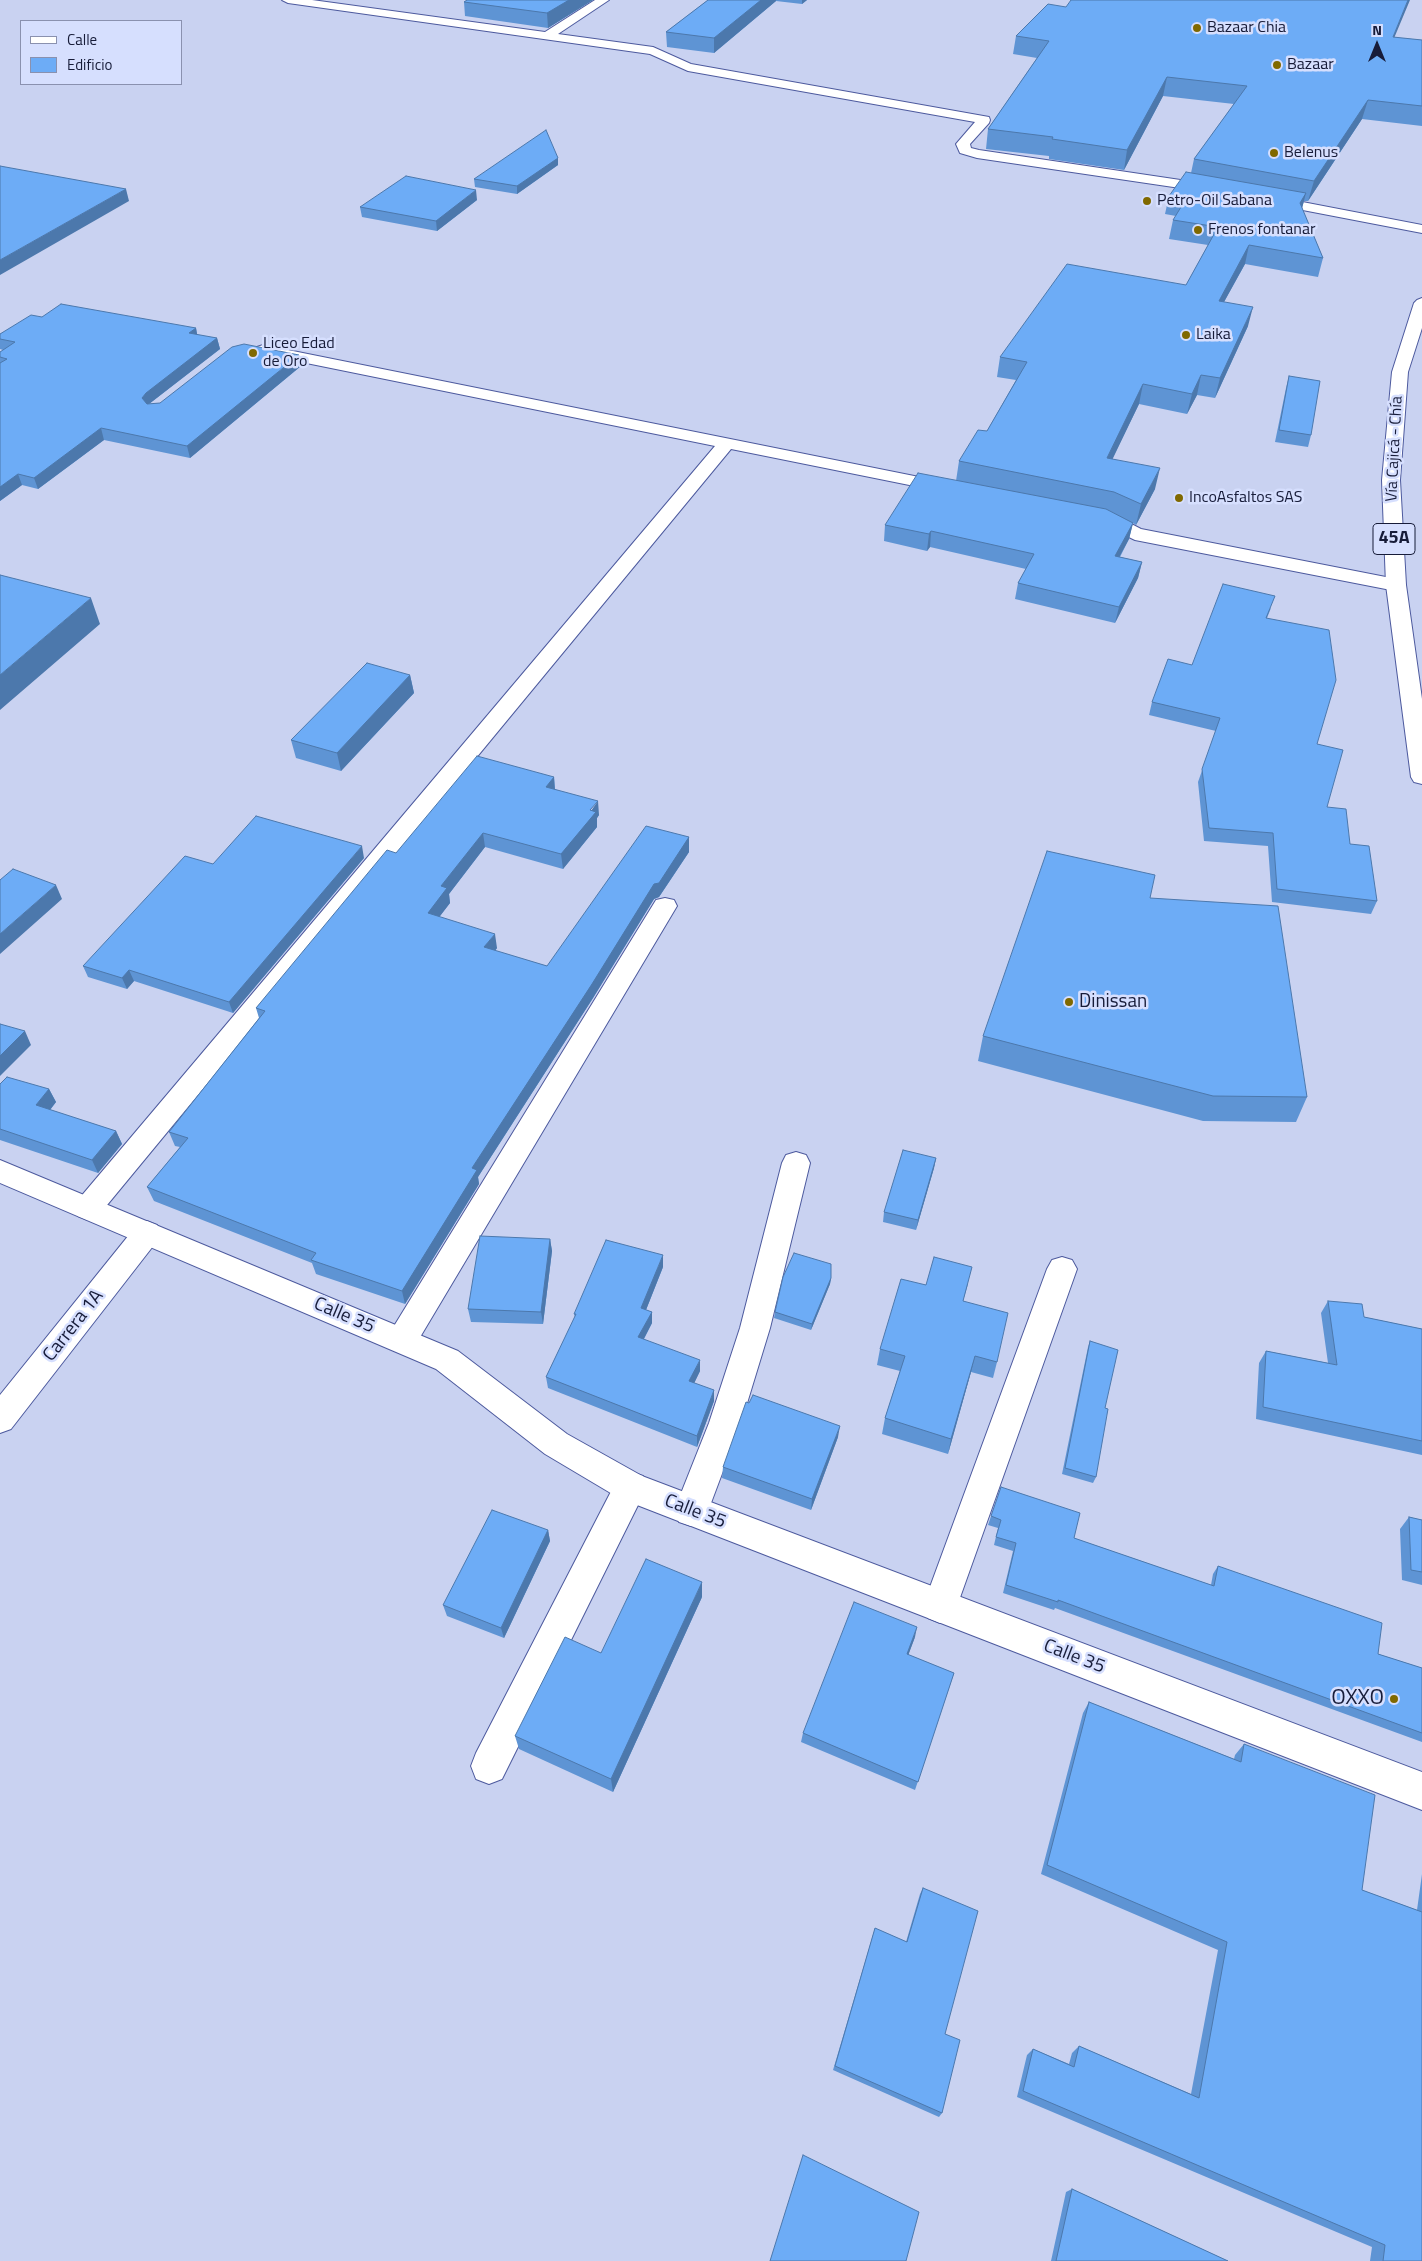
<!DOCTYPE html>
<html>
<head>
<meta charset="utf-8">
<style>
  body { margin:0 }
  #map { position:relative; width:1422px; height:2261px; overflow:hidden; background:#c9d2f1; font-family:"Titillium Web",sans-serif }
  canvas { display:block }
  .legend { position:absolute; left:20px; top:20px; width:162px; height:65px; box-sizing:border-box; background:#d6dffe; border:1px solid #8a91af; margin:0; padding:6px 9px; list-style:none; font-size:15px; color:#171c39 }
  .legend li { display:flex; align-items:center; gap:10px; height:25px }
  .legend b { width:25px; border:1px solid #8a91af }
  .north { position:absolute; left:1352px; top:20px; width:50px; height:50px; -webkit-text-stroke:4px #d6dffe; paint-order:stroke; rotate:0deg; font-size:14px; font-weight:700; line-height:20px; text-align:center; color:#171c39 }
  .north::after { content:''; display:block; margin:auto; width:18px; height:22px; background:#171c39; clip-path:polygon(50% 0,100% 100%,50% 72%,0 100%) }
</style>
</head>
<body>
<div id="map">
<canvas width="1422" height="2261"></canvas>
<ul class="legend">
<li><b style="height:6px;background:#fff"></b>Calle</li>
<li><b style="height:14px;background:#6dacf6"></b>Edificio</li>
</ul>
<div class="north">N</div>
</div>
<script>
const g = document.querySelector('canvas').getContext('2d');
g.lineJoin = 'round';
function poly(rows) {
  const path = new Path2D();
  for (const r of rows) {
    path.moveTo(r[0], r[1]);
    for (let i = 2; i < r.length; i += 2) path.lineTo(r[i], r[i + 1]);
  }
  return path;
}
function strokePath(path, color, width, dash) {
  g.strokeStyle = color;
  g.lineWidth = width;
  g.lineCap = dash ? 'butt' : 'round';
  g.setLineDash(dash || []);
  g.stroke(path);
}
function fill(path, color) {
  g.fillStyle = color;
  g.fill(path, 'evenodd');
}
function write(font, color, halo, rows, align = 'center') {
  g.font = font + ' "Titillium Web",sans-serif';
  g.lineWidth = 5;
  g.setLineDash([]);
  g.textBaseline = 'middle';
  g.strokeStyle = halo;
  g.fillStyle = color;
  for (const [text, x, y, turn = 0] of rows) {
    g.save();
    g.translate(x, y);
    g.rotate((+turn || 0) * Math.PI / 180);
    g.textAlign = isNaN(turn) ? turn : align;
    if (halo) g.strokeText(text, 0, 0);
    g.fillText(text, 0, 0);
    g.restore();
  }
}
const street = poly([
  [282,0,312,0,545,32,595,0,609,0,558,34,653,47,691,64,989,117,990,120,989,123,970,144,971,148,979,150,1214,185,1221,189,1214,193,977,158,960,153,956,144,975,122,688,71,650,54,288,3,282,0],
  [1266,195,1422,225,1422,233,1261,202,1259,199,1261,196,1266,195],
  [263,345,949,483,955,484,958,488,955,492,949,493,731,449,98,1216,88,1220,78,1216,74,1208,78,1200,715,446,257,353,255,350,257,347,263,345],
  [1096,512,1116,516,1141,529,1396,579,1403,581,1406,585,1403,589,1396,591,1135,540,1104,525,1089,522,1087,518,1089,514,1096,512],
  [665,898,674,900,677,906,413,1349,402,1353,391,1349,387,1340,391,1331,656,900,665,898],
  [796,1152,806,1155,810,1163,770,1328,741,1423,708,1511,703,1522,691,1526,679,1522,674,1511,709,1423,740,1328,782,1163,786,1155,796,1152],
  [147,1221,157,1225,161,1233,157,1241,11,1429,0,1433,0,1395,137,1225,147,1221],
  [1062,1257,1072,1260,1077,1269,957,1606,952,1618,940,1623,928,1618,923,1606,1047,1269,1052,1260,1062,1257],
  [631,1472,643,1476,647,1487,502,1779,489,1784,476,1779,471,1766,476,1753,619,1476,631,1472]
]);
const secondary = poly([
  [0,1160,458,1351,567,1434,642,1476,1422,1772,1422,1810,619,1498,545,1454,436,1369,0,1183,0,1160]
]);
const highway = poly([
  [1422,298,1422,328,1408,372,1400,480,1406,585,1422,699,1422,784,1414,782,1411,777,1386,585,1382,480,1392,372,1414,303,1417,300,1422,298]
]);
strokePath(street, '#4d5a9e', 2);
strokePath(secondary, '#4d5a9e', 2);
strokePath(highway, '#4d5a9e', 2);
fill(street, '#fff');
fill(secondary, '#fff');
fill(highway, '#fff');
fill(poly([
  [467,0,593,0,548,28,465,16,464,2],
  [708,0,807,0,802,4,776,1,714,53,667,47,666,32],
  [1066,7,1422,40,1422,126,1362,119,1308,201,1304,201,1302,208,1323,258,1318,277,1245,264,1224,302,1248,326,1215,398,1197,395,1187,414,1139,404,1112,459,1155,489,1136,525,1133,523,1129,539,1120,557,1142,562,1138,578,1115,623,1015,599,1018,583,1026,569,930,547,927,551,884,541,885,525,956,481,959,461,987,431,1016,380,997,377,1000,357,1186,285,1208,245,1169,239,1173,220,1176,216,1165,214,1169,196,1191,173,1194,159,1234,104,1163,96,1124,170,1049,159,1049,156,986,149,988,129,1037,58,1013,54,1016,36],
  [558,158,558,165,517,194,475,187,474,179],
  [477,200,437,231,362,217,360,207],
  [42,317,196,328,197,335,217,338,220,349,149,404,160,403,301,366,190,458,104,440,38,489,22,485,0,501,0,352,3,350,0,349,0,334],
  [1289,376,1311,435,1308,447,1275,442,1286,388],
  [1271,608,1267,618,1317,744,1327,807,1350,844,1377,901,1371,914,1272,902,1268,846,1204,841,1198,782,1216,731,1149,715,1152,702,1192,665],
  [410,675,414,693,341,771,296,758,291,740],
  [554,777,555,789,599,815,597,818,597,827,563,869,485,847,449,894,450,903,439,917,497,948,495,951,547,966,689,837,689,852,659,897,654,899,593,998,478,1177,479,1184,405,1304,316,1274,312,1263,154,1201,147,1187,180,1147,175,1146,169,1132,259,1018,256,1008,396,853],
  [364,858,233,1013,134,981,127,989,88,977,83,966,213,864],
  [1150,898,1307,1097,1296,1122,1203,1121,978,1061,983,1036],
  [0,1084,49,1089,56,1102,50,1110,116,1131,122,1144,98,1173,0,1140],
  [936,1158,934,1168,916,1230,883,1222,884,1212],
  [550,1239,552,1251,543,1324,471,1322,468,1309],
  [663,1267,646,1310,652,1312,652,1323,644,1339,700,1371,694,1383,714,1401,697,1447,548,1388,546,1377,575,1317,574,1314],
  [831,1278,830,1284,811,1330,774,1318,775,1312],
  [968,1284,963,1301,997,1362,993,1378,971,1372,948,1454,882,1434,885,1418,900,1371,877,1365,880,1349,926,1285],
  [1328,1301,1364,1317,1422,1329,1422,1455,1256,1419,1259,1363,1266,1351,1328,1363,1321,1313],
  [1090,1341,1105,1408,1096,1477,1093,1483,1062,1474,1088,1347],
  [838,1437,811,1510,722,1478,723,1467],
  [1001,1487,1074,1538,1211,1585,1213,1574,1218,1566,1378,1654,1422,1668,1422,1742,1055,1608,1054,1610,1003,1593,1013,1551,994,1545,998,1528,988,1525],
  [1409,1517,1422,1520,1422,1585,1402,1580,1400,1529],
  [548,1530,550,1541,504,1638,447,1616,443,1605],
  [702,1597,613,1792,519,1749,515,1736,601,1653],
  [915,1637,908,1655,954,1673,915,1790,801,1742,803,1733],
  [1089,1702,1234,1759,1235,1755,1244,1744,1362,1890,1417,1910,1422,1874,1422,2261,1370,2261,1372,2247,1017,2097,1027,2055,1033,2049,1069,2064,1072,2053,1079,2046,1191,2094,1218,1950,1041,1874,1083,1713],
  [923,1888,945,2034,942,2113,939,2117,833,2070,875,1928,906,1942,920,1894],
  [1072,2189,1228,2261,1051,2261,1066,2192]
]), '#5e94d4');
fill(poly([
  [569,0,593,0,548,28,547,13],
  [761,0,776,0,776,1,714,53,714,38],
  [802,0,807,0,802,4],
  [1408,0,1410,0,1387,55,1393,37],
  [1167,77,1163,96,1124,170,1127,150],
  [1368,100,1362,119,1308,201,1314,181],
  [558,158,558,165,517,194,517,186],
  [126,189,129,201,0,275,0,260],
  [476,190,477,200,437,231,436,221],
  [1306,193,1301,212,1300,203],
  [1249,245,1245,264,1214,320,1219,301],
  [1253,307,1248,326,1215,398,1220,378],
  [196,328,198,339,189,333],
  [217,338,220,349,149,404,145,409,142,398,146,393],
  [299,355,301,366,190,458,187,446],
  [1201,375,1197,395,1187,414,1192,394],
  [1143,384,1139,404,1103,479,1107,458],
  [101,428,104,440,38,489,34,478],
  [1160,468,1155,489,1136,525,1141,504],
  [18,474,22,485,0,501,0,487],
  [1133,523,1129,539,1111,572,1115,556],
  [931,531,930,547,927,551,929,534],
  [1142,562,1138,578,1115,623,1119,607],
  [91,598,100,624,0,710,0,675],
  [410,675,414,693,341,771,337,753],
  [554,777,555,792,546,787],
  [598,801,599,815,597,818,597,827,563,869,561,854],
  [483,833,485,847,449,894,450,903,431,928,428,913,441,886],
  [689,837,689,852,659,897,654,899,593,998,478,1177,479,1184,405,1304,402,1291,472,1168,654,884],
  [362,846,364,858,233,1013,229,1002],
  [56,885,62,899,0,954,0,934],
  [495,934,497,948,486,962,484,947],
  [129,970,134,981,127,989,122,978],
  [25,1031,31,1045,0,1076,0,1056],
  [49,1089,56,1102,43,1119,36,1105],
  [116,1131,122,1144,98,1173,92,1160],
  [936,1158,934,1168,916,1230,918,1220],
  [550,1239,552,1251,543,1324,541,1312],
  [663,1255,663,1267,642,1320,641,1308],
  [831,1278,830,1284,811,1330,812,1324],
  [652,1312,652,1323,639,1348,638,1337],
  [975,1356,971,1372,948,1454,951,1439],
  [700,1360,700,1371,690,1392,689,1381],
  [714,1390,714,1401,697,1447,697,1436],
  [840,1426,838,1437,811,1510,812,1499],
  [548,1530,550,1541,504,1638,501,1628],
  [702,1582,702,1597,613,1792,611,1779],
  [917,1627,915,1637,905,1664,907,1654]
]), '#4c78ac');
const building = poly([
  [467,0,569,0,547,13,464,2,467,0],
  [708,0,761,0,714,38,666,32,708,0],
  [1071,0,1408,0,1393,37,1422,40,1422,106,1368,100,1314,181,1194,159,1247,86,1167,77,1127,150,1052,139,1053,137,988,129,1049,41,1016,36,1048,4,1066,7,1071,0],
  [546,130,558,158,517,186,474,179,546,130],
  [0,166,126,189,0,260,0,166],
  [1186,172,1306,193,1300,203,1323,258,1249,245,1219,301,1253,307,1220,378,1201,375,1192,394,1143,384,1107,458,1160,468,1141,504,1114,492,959,461,978,430,987,431,1027,362,1000,357,1067,264,1186,285,1218,227,1173,220,1186,199,1169,196,1186,172],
  [406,176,476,190,436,221,360,207,406,176],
  [61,304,196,328,189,333,217,338,146,393,142,398,147,404,160,403,232,347,244,344,299,355,187,446,101,428,34,478,18,474,0,487,0,363,7,359,0,357,0,352,15,342,0,339,0,334,31,315,42,317,61,304],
  [1289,376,1320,381,1311,435,1279,430,1289,376],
  [918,473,1106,509,1133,523,1115,556,1142,562,1119,607,1018,583,1034,554,931,531,929,534,885,525,918,473],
  [0,575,91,598,0,675,0,575],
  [1223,584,1275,596,1266,618,1329,630,1336,680,1317,744,1343,750,1327,807,1346,809,1350,844,1369,846,1377,901,1277,889,1273,833,1209,828,1202,769,1220,718,1152,702,1168,659,1192,665,1223,584],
  [367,663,410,675,337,753,291,740,367,663],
  [477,756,554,777,546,787,598,801,590,810,596,812,561,854,483,833,441,886,447,888,428,913,495,934,484,947,547,966,646,826,689,837,659,883,654,884,592,984,472,1168,477,1170,402,1291,311,1260,316,1253,147,1187,188,1138,169,1132,265,1011,256,1008,387,850,396,853,477,756],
  [256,816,362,846,229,1002,129,970,122,978,83,966,185,856,213,864,256,816],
  [1047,851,1155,875,1150,898,1278,906,1307,1097,1213,1096,983,1036,1047,851],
  [13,869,56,885,0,934,0,880,13,869],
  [0,1024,25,1031,0,1056,0,1024],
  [7,1077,49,1089,36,1105,116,1131,92,1160,0,1129,0,1084,7,1077],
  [903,1150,936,1158,918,1220,884,1212,903,1150],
  [480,1236,550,1239,541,1312,468,1309,480,1236],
  [606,1240,663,1255,641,1308,652,1312,638,1337,700,1360,689,1381,714,1390,697,1436,546,1377,576,1314,574,1314,606,1240],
  [794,1253,831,1264,831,1278,812,1324,775,1312,783,1277,794,1253],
  [934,1257,972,1267,963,1301,1008,1313,997,1362,975,1356,951,1439,885,1418,905,1356,880,1349,901,1279,926,1285,934,1257],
  [1328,1301,1362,1304,1364,1317,1422,1329,1422,1441,1263,1407,1266,1351,1337,1365,1328,1301],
  [1090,1341,1118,1350,1105,1408,1108,1409,1096,1477,1065,1468,1090,1341],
  [753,1395,840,1426,812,1499,723,1467,746,1402,749,1403,753,1395],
  [1001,1487,1080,1513,1074,1538,1214,1586,1218,1566,1382,1623,1378,1654,1422,1668,1422,1733,1058,1600,1058,1602,1006,1585,1016,1543,996,1537,1001,1520,991,1516,1001,1487],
  [492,1510,548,1530,501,1628,443,1605,492,1510],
  [1409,1517,1422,1520,1422,1572,1411,1570,1409,1517],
  [646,1559,702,1582,611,1779,515,1736,565,1637,601,1653,646,1559],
  [854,1602,917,1627,907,1654,954,1673,918,1782,803,1733,854,1602],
  [1089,1702,1241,1762,1244,1744,1375,1795,1362,1890,1422,1912,1422,2261,1383,2261,1385,2245,1023,2091,1033,2049,1074,2067,1079,2046,1199,2098,1227,1942,1047,1865,1089,1702],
  [923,1888,978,1911,945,2034,960,2040,942,2113,835,2066,875,1928,907,1942,923,1888],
  [803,2155,919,2212,906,2261,770,2261,803,2155],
  [1072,2189,1228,2261,1056,2261,1072,2189]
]);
fill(building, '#6dacf6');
strokePath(building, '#4c78ac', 1);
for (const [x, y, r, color] of [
  [1197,28,5,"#806900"],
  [1277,65,5,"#806900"],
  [1274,153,5,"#806900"],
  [1147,201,5,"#806900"],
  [1198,230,5,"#806900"],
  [1186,335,5,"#806900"],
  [253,353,5,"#806900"],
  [1179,498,5,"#806900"],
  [1069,1002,5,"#806900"],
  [1394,1699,5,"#806900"]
]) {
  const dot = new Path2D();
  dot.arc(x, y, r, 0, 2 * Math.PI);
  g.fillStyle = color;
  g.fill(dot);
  strokePath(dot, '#d6dffe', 2);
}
write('16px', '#171c39', '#d6dffe', [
  ["Bazaar Chia",1207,28],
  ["Bazaar",1287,65],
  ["Belenus",1284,153],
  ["Petro-Oil Sabana",1157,201],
  ["Frenos fontanar",1208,230],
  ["Laika",1196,335],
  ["Liceo Edad",263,344],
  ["de Oro",263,362],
  ["IncoAsfaltos SAS",1189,498]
], 'left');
write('16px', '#171c39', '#d6dffe', [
  ["Vía Cajicá - Chía",1395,449,-87]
]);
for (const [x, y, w] of [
  [1394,539,42]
]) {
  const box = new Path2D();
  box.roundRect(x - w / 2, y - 15.5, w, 31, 4);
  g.fillStyle = '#d6dffe';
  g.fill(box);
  strokePath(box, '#171c39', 1);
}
write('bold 18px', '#171c39', null, [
  ["45A",1394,539]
]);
write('19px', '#171c39', '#d6dffe', [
  ["Dinissan",1079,1002]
], 'left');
write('19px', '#171c39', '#d6dffe', [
  ["Calle 35",344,1316,23],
  ["Carrera 1A",74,1326,-52],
  ["Calle 35",695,1512,21],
  ["Calle 35",1074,1657,21]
]);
write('22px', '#171c39', '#d6dffe', [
  ["OXXO",1384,1699]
], 'right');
</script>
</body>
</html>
